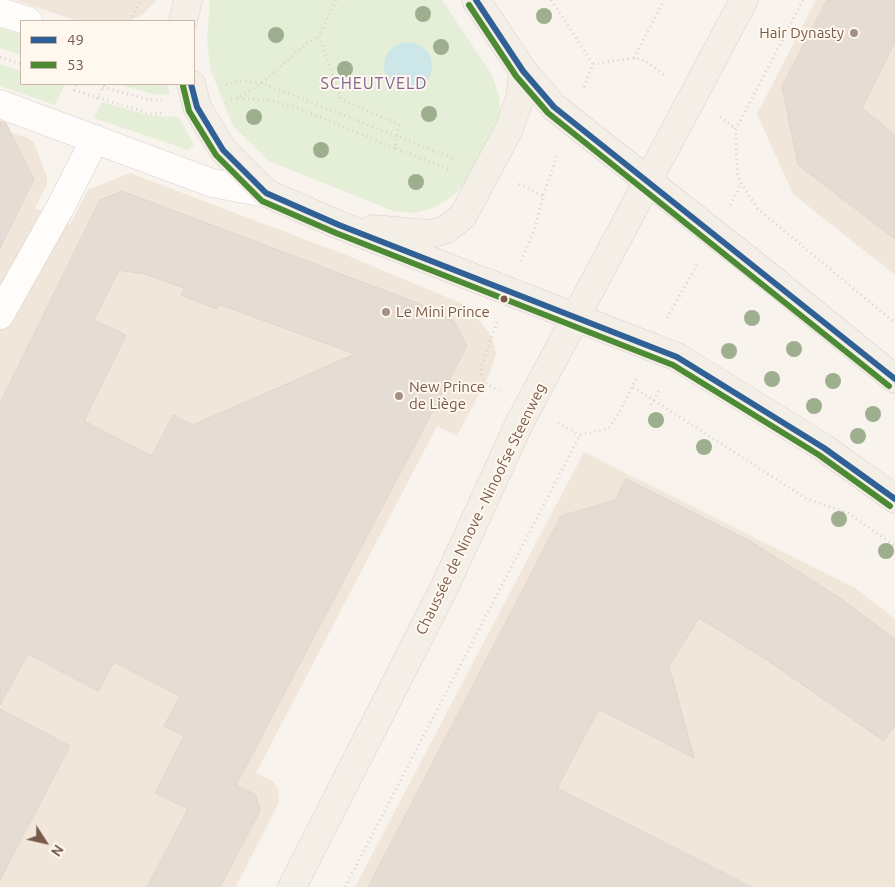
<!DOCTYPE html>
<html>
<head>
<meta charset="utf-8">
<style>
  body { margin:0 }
  #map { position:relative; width:895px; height:887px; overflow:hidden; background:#f8f3ed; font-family:Ubuntu,sans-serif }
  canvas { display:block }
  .legend { position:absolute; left:20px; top:20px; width:175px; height:65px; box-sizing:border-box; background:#fff8ef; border:1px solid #c9b9ad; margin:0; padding:6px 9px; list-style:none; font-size:15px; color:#785a4b }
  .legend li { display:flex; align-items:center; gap:10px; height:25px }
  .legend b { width:25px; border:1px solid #c9b9ad }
  .north { position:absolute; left:20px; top:817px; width:50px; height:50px; -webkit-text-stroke:4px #fff8ef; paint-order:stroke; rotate:125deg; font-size:14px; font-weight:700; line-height:20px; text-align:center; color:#785a4b }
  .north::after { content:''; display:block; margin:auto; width:18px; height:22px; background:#785a4b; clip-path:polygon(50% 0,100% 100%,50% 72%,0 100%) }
</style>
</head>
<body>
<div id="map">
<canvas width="895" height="887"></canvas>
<ul class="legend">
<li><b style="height:6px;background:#306196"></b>49</li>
<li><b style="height:6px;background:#4c8b33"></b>53</li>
</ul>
<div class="north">N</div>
</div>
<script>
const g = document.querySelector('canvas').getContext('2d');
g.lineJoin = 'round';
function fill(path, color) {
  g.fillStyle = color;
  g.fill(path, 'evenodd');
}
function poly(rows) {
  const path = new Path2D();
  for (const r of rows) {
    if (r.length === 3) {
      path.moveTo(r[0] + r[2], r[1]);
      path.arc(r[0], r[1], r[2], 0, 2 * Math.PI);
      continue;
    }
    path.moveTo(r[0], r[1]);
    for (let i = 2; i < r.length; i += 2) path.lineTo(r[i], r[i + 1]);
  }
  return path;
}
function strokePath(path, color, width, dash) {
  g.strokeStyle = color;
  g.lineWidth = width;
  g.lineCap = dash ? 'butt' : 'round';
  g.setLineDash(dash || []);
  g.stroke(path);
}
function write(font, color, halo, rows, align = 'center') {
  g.font = font + ' Ubuntu,sans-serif';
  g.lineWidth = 4;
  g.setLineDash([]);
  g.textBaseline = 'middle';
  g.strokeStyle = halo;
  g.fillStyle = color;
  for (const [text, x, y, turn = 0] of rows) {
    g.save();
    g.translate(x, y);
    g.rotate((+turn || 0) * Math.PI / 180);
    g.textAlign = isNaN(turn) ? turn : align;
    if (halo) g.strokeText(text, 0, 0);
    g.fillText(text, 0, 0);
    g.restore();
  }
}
fill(poly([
  [15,0,157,0,144,13,131,21,77,21],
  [816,0,895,0,895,275,793,194,757,114],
  [0,129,28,138,34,143,47,177,47,185,35,208,70,224,88,190,130,173,346,255,456,301,470,308,492,337,496,354,488,377,457,436,437,426,256,773,272,781,278,788,279,802,236,887,0,887],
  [584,452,857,589,895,619,895,887,355,887]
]), '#f1e6da');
fill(poly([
  [210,0,442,0,492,75,499,96,500,117,467,181,454,195,434,208,414,213,393,211,269,161,233,126,211,71,207,40],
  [0,28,21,35,21,55,0,48],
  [0,64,21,71,21,84,58,84,64,86,55,105,0,86],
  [118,84,167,84,170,94,156,95],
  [102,102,152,116,179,117,194,145,188,150,94,118]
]), '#e5efd7');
fill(poly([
  [408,66,24]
]), '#cde7e9');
const building = poly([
  [827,0,895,0,895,42,862,108,895,135,895,239,798,165,782,86,827,0],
  [0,121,6,123,34,179,0,248,0,121],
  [122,191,410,300,452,318,467,346,236,785,256,795,260,811,220,887,147,887,188,809,155,793,184,736,164,726,180,696,114,662,98,691,28,654,0,705,0,403,100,200,122,191],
  [119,270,144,274,184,288,181,295,216,309,218,304,355,354,193,425,173,415,152,456,84,421,126,335,94,320,119,270],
  [626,479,750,541,840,598,895,639,895,725,884,741,767,660,699,618,669,666,694,758,599,709,557,788,752,887,368,887,561,516,615,500,626,479],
  [0,709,70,746,0,880,0,709]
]);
fill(building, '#e5dcd4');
strokePath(building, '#e1d6cf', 1);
const minor = poly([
  [0,315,61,206,95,139]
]);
const tertiary = poly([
  [0,12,28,21],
  [0,104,212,183,266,193]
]);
const primary = poly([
  [476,0,523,71,554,107,762,271,895,379],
  [183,21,188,0],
  [191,84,197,107,223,150,266,193,339,225,677,357,824,448,895,499],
  [373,229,429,234,445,230,463,216,509,129,520,98,523,71],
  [292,887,444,588,519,424,744,0]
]);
strokePath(minor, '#d7d0cb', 29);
strokePath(tertiary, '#d7d0cb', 29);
strokePath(primary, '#dad0ca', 29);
strokePath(poly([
  [336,0,319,36,341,99,399,124,395,148,450,170],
  [551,0,593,64],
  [803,0,736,129,737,172,741,184,758,209,895,323],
  [130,21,141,0],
  [0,57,21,64],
  [634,58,664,0],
  [593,64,634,58,646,61,665,76],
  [226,85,240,81,262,83,455,159],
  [103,87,150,100,162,100],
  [584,87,593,64],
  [74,90,151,114,165,113],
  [74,91,77,84],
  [238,98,273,101,298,108,395,148],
  [97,99,105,84],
  [231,99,238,98,262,83,306,44,319,36],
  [720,117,736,129],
  [519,184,543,196],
  [730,205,741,184],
  [521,261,535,228,543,196,558,153],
  [667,318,698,263],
  [497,322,481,367,482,378,487,384,499,391],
  [633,387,807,499,848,513,895,546],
  [651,405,660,389],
  [558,423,580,435,609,428,619,413,637,377],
  [345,887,580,435]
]), '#dad2ce', 3, [1, 4]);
strokePath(minor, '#fefdfc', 28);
strokePath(tertiary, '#fefdfc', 28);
strokePath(primary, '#f3eee6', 28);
strokePath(poly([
  [476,0,523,71,554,107,895,379],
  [191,84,197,107,223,150,266,193,339,225,677,357,824,448,895,499]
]), '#306196', 6);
strokePath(poly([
  [469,5,516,76,548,113,889,386],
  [183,86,189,111,216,155,262,201,336,233,673,365,819,455,890,506]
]), '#4c8b33', 6);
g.fillStyle = '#9daf8e';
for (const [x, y] of [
  [423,14],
  [544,16],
  [276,35],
  [441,47],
  [345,69],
  [429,114],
  [254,117],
  [321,150],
  [416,182],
  [752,318],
  [794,349],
  [729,351],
  [772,379],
  [833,381],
  [814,406],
  [873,414],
  [656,420],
  [858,436],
  [704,447],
  [839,519],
  [886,551]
]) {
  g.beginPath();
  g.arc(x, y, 8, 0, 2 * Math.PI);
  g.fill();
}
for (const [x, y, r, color] of [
  [854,33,5,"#a59084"],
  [504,299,4.5,"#785a4b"],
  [386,312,5,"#a59084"],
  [399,396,5,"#a59084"]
]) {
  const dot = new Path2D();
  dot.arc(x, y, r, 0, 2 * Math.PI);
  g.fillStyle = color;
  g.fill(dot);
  strokePath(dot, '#fff8ef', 2);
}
write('15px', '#785a4b', '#fff8ef', [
  ["Hair Dynasty",844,33,"right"],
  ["Le Mini Prince",396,312],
  ["New Prince",409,387],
  ["de Liège",409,404]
], 'left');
write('15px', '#785a4b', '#fff8ef', [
  ["Chaussée de Ninove - Ninoofse Steenweg",481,509,-64]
]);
g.letterSpacing = '1px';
write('16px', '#826394', '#fff8ef', [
  ["SCHEUTVELD",374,84]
]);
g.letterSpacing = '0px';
</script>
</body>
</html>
